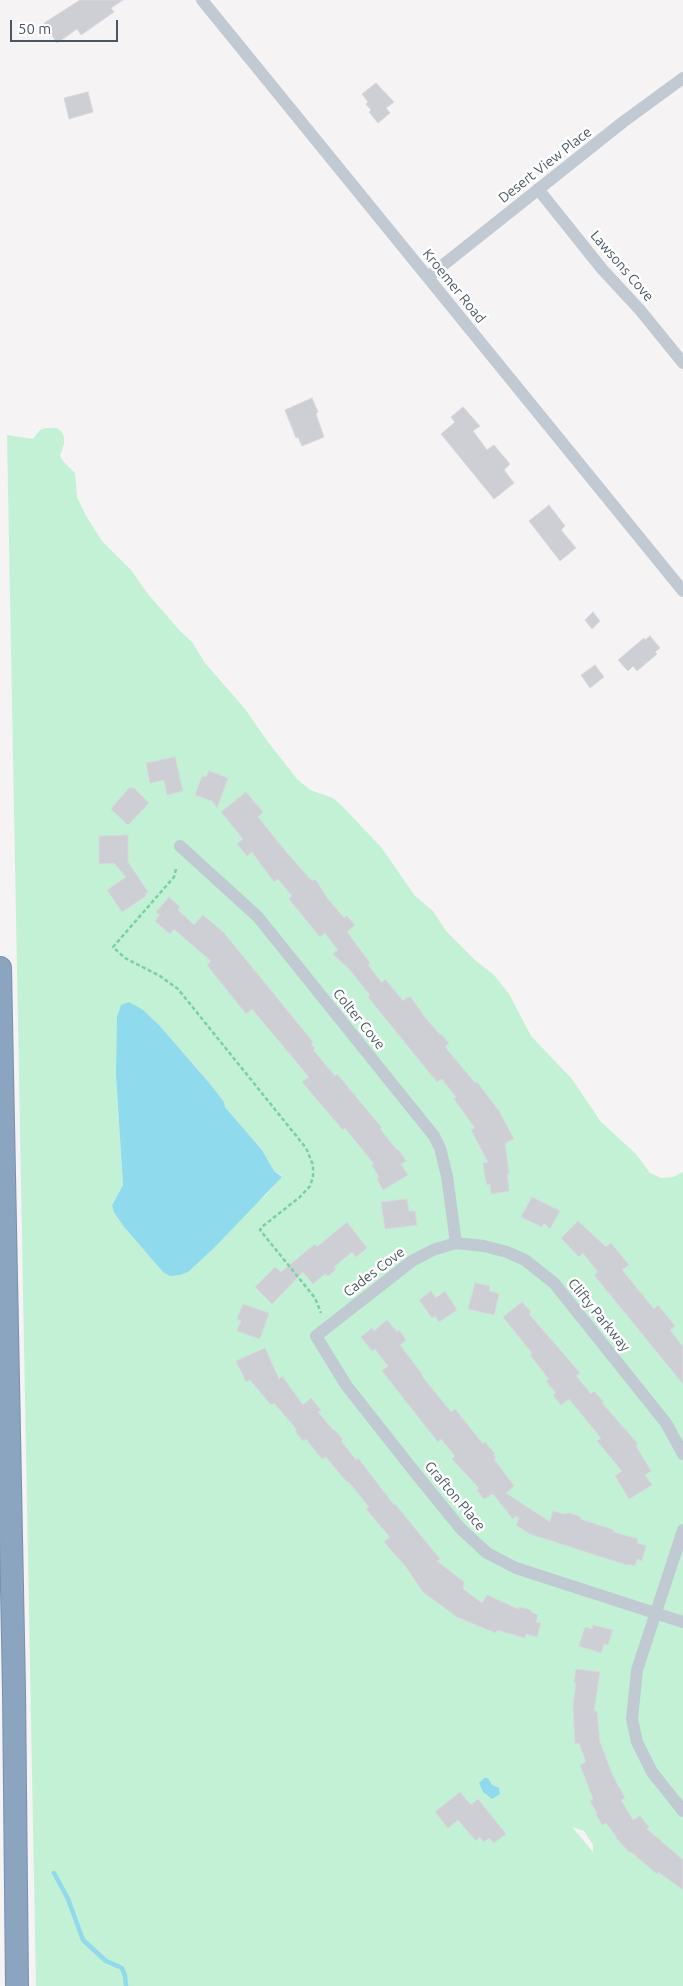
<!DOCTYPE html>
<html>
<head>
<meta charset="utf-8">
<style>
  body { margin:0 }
  #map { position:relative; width:683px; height:1986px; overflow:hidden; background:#f5f3f3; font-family:Ubuntu,sans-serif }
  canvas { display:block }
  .scale { position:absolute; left:10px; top:20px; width:108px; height:22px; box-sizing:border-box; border:2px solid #4a5661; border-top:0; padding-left:6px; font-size:15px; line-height:18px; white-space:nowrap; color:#4a5661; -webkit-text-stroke:4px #fff; paint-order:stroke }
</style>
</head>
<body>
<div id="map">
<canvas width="683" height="1986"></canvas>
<div class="scale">50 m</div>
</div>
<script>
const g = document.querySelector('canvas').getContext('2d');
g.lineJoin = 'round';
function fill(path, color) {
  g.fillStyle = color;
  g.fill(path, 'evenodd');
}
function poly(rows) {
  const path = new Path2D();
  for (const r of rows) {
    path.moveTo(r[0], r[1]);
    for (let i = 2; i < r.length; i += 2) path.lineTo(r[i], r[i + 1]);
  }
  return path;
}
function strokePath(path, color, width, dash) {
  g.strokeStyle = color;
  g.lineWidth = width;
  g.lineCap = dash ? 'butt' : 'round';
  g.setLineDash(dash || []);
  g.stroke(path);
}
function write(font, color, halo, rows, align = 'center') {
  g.font = font + ' Ubuntu,sans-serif';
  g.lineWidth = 5;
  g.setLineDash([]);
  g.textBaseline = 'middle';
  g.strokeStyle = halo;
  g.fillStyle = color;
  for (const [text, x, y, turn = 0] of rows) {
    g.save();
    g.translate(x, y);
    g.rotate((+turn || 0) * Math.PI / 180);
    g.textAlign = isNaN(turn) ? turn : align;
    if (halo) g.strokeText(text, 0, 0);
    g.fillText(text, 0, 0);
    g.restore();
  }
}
fill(poly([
  [45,428,57,428,62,432,64,437,64,444,60,456,63,461,75,473,77,497,86,516,102,541,131,570,148,594,179,630,192,642,205,663,245,709,268,742,297,779,310,790,333,798,342,806,381,847,415,896,433,911,446,931,476,961,494,975,509,994,531,1036,572,1079,601,1122,636,1154,650,1173,661,1178,673,1177,683,1172,683,1986,36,1986,7,435,33,439,40,430],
  [160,1026,211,1085,224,1102,225,1107,262,1150,274,1171,282,1176,265,1196,163,1272,124,1227,112,1205,123,1185,116,1076],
  [572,1827,584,1831,593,1845,593,1852]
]), '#c3f1d5');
fill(poly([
  [129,1002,143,1010,160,1026,211,1085,224,1102,225,1107,262,1150,274,1171,282,1177,214,1248,188,1272,180,1275,170,1276,163,1272,124,1227,114,1212,112,1205,123,1185,116,1076,117,1017,121,1005],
  [484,1778,488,1778,492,1785,499,1788,500,1794,492,1799,483,1792,479,1783]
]), '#90daee');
strokePath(poly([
  [54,1873,68,1899,83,1940,106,1961,122,1968,125,1976,126,1986]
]), '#90daee', 4.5);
const building = poly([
  [80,0,123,0,111,8,114,12,81,35,77,29,57,43,44,23,80,0],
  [376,83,394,102,386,108,390,113,378,123,369,112,371,110,366,104,368,102,362,94,376,83],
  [88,92,93,112,69,119,64,98,88,92],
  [312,398,318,412,316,414,324,437,302,446,298,437,296,438,285,410,312,398],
  [463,407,480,426,473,431,487,450,494,445,510,464,504,470,514,483,494,499,441,434,455,422,451,417,463,407],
  [549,505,565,526,561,530,576,548,560,561,529,521,549,505],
  [593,612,600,621,592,629,585,620,593,612],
  [650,636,660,648,655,652,657,654,637,671,633,666,628,671,618,660,644,638,645,640,650,636],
  [595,665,604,677,590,688,581,675,595,665],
  [175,757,183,791,167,795,164,780,150,783,146,763,175,757],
  [209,771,228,778,217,808,212,801,195,795,202,776,206,777,209,771],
  [129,788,134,788,149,803,128,825,111,809,129,788],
  [246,792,263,812,258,817,287,853,311,880,316,880,327,898,344,918,347,916,355,925,347,932,370,963,368,965,382,983,385,979,403,1001,406,998,411,997,423,1015,440,1035,441,1034,449,1043,445,1047,475,1083,477,1082,499,1111,514,1139,505,1143,509,1174,507,1174,509,1191,491,1194,490,1184,487,1185,485,1177,483,1163,488,1162,471,1130,475,1128,454,1099,456,1097,442,1079,437,1082,394,1029,368,997,370,995,350,970,333,954,338,950,325,933,320,937,289,899,292,896,278,879,274,882,252,852,247,856,237,844,243,839,221,812,246,792],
  [128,835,128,862,148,892,145,894,146,896,122,912,107,890,126,877,114,863,99,864,99,836,128,835],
  [169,897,180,907,178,910,194,925,203,915,224,933,313,1042,311,1044,315,1048,313,1050,335,1076,337,1074,382,1128,380,1129,397,1150,398,1149,406,1161,401,1164,408,1175,383,1190,377,1179,379,1177,372,1165,374,1164,345,1128,343,1130,302,1082,309,1077,278,1040,252,1009,246,1014,207,965,211,961,174,929,170,934,155,921,160,915,156,912,169,897],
  [532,1197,560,1211,550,1229,544,1223,542,1227,521,1217,532,1197],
  [407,1199,409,1211,415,1211,417,1225,385,1229,381,1202,407,1199],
  [578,1221,606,1247,611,1243,629,1265,622,1270,654,1309,658,1305,675,1326,670,1330,683,1347,683,1384,594,1275,598,1272,583,1253,579,1257,561,1238,578,1221],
  [347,1222,367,1248,356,1257,352,1252,334,1267,336,1269,328,1276,326,1274,322,1276,313,1284,303,1272,272,1304,255,1287,275,1267,281,1272,315,1244,317,1247,347,1222],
  [475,1283,490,1286,489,1291,499,1294,494,1315,468,1309,475,1283],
  [431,1291,436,1298,445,1291,457,1310,439,1322,435,1316,432,1318,419,1300,431,1291],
  [522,1302,531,1312,529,1314,580,1373,576,1376,591,1394,594,1391,604,1402,602,1403,638,1444,636,1446,651,1471,645,1475,652,1485,629,1499,615,1476,622,1471,597,1441,601,1438,569,1399,561,1405,553,1395,556,1393,546,1381,549,1379,530,1355,532,1353,503,1317,522,1302],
  [243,1304,269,1313,260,1339,237,1331,241,1321,237,1319,243,1304],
  [387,1320,397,1332,399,1330,406,1340,400,1345,422,1374,421,1375,451,1412,455,1409,483,1444,485,1442,495,1454,493,1455,496,1457,494,1459,514,1486,506,1493,550,1522,553,1511,563,1514,569,1513,581,1517,580,1519,614,1530,613,1532,638,1539,637,1543,646,1546,642,1561,637,1559,635,1566,628,1564,627,1565,530,1534,516,1525,519,1518,515,1516,513,1519,493,1494,484,1499,477,1490,479,1488,452,1459,455,1456,441,1439,438,1442,382,1371,388,1366,375,1349,372,1351,361,1337,372,1328,374,1331,387,1320],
  [265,1348,279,1379,282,1376,303,1405,311,1398,321,1410,318,1412,333,1430,334,1429,343,1440,341,1441,356,1460,358,1458,394,1505,395,1504,440,1559,437,1561,464,1582,463,1589,482,1603,487,1595,518,1609,519,1607,531,1610,531,1612,538,1615,536,1622,541,1623,537,1637,526,1634,525,1638,497,1630,496,1633,457,1617,423,1592,406,1567,384,1542,390,1537,366,1509,369,1507,348,1481,347,1482,326,1457,322,1459,306,1439,303,1441,295,1431,297,1430,281,1411,274,1403,271,1405,250,1380,246,1382,236,1361,265,1348],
  [593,1625,613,1630,608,1645,604,1644,601,1653,579,1646,585,1627,592,1629,593,1625],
  [576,1669,600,1672,594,1711,597,1711,600,1742,606,1758,613,1776,625,1798,621,1800,633,1820,640,1816,649,1827,647,1829,683,1860,683,1890,658,1872,657,1874,631,1852,630,1853,616,1838,616,1836,606,1823,602,1825,596,1814,597,1813,590,1801,593,1799,580,1765,586,1762,579,1743,575,1744,573,1706,576,1683,574,1683,576,1669],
  [460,1792,471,1805,478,1799,506,1834,494,1843,489,1838,484,1842,480,1837,476,1841,458,1820,448,1828,435,1812,460,1792]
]);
fill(building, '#cdcfd5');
strokePath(building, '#d7d9de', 1);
const highway = poly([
  [0,968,14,1691,17,1986]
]);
strokePath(highway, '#7690ad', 24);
strokePath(poly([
  [176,869,174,877,113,947,125,958,160,976,178,989,306,1148,313,1165,313,1177,310,1186,300,1197,263,1226,260,1230,315,1298,321,1313]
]), '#7ad0a6', 2.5, [4, 2.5]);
strokePath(poly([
  [202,0,683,591],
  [538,189,602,269,640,310,683,363],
  [428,277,623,122,683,78],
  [180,846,258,917,434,1136,440,1148,447,1176,456,1243],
  [683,1454,666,1423,554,1283,525,1260,507,1252,484,1246,456,1243,433,1250,412,1261,316,1336,346,1385,413,1470,461,1529,487,1553,516,1568,683,1622],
  [683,1530,637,1670,632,1719,637,1742,652,1772,683,1811]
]), '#c1cad2', 12);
strokePath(highway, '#8ba5c1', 22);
write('14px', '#4a5661', '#fff', [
  ["Desert View Place",545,165,-38],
  ["Lawsons Cove",622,266,49],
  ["Kroemer Road",454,286,51],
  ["Colter Cove",359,1019,51],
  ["Cades Cove",374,1272,-37],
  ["Clifty Parkway",599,1315,51],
  ["Grafton Place",455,1496,50]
]);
</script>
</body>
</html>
